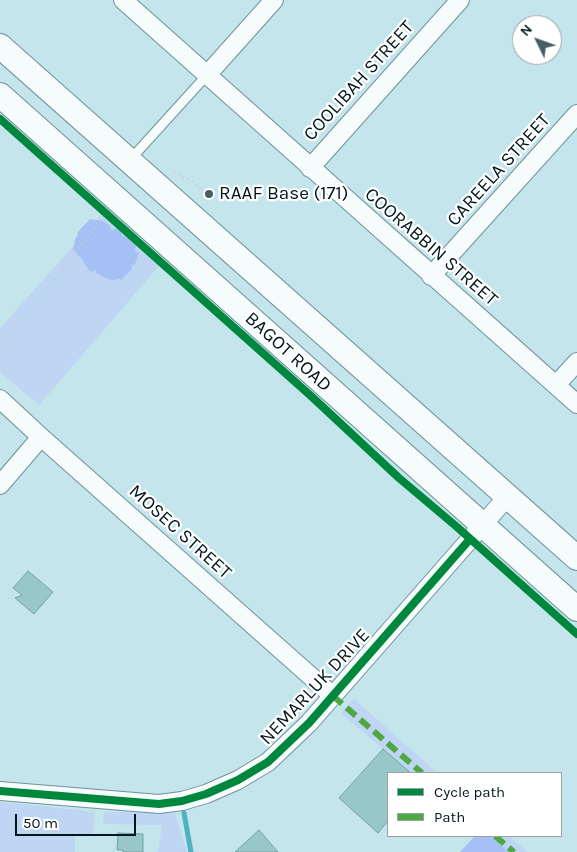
<!DOCTYPE html>
<html>
<head>
<meta charset="utf-8">
<style>
  body { margin:0 }
  #map { position:relative; width:577px; height:852px; overflow:hidden; background:#c4e5ec; font-family:Karla,sans-serif }
  canvas { display:block }
  .legend { position:absolute; left:387px; top:772px; width:175px; height:65px; box-sizing:border-box; background:#fff; border:1px solid #99a2a4; margin:0; padding:6px 9px; list-style:none; font-size:15px; color:#01171c }
  .legend li { display:flex; align-items:center; gap:10px; height:25px }
  .legend b { width:25px; border:1px solid #99a2a4 }
  .north { position:absolute; left:512px; top:15px; width:50px; height:50px; box-sizing:border-box; background:#fff; border:1px solid #99a2a4; border-radius:50%; rotate:312deg; font-size:14px; font-weight:700; line-height:20px; text-align:center; color:#01171c }
  .north::after { content:''; display:block; margin:auto; width:18px; height:22px; background:#455f65; clip-path:polygon(50% 0,100% 100%,50% 72%,0 100%) }
  .scale { position:absolute; left:15px; top:814px; width:121px; height:22px; box-sizing:border-box; border:2px solid #01171c; border-top:0; padding-left:6px; font-size:15px; line-height:18px; white-space:nowrap; color:#01171c; -webkit-text-stroke:4px #fff; paint-order:stroke }
</style>
</head>
<body>
<div id="map">
<canvas width="577" height="852"></canvas>
<ul class="legend">
<li><b style="height:6px;background:#00873e"></b>Cycle path</li>
<li><b style="height:6px;background:#4fa943"></b>Path</li>
</ul>
<div class="north">N</div>
<div class="scale">50 m</div>
</div>
<script>
const g = document.querySelector('canvas').getContext('2d');
g.lineJoin = 'round';
function fill(path, color) {
  g.fillStyle = color;
  g.fill(path, 'evenodd');
}
function poly(rows) {
  const path = new Path2D();
  for (const r of rows) {
    path.moveTo(r[0], r[1]);
    for (let i = 2; i < r.length; i += 2) path.lineTo(r[i], r[i + 1]);
  }
  return path;
}
function strokePath(path, color, width, dash) {
  g.strokeStyle = color;
  g.lineWidth = width;
  g.lineCap = dash ? 'butt' : 'round';
  g.setLineDash(dash || []);
  g.stroke(path);
}
function write(font, color, halo, rows, align = 'center') {
  g.font = font + ' Karla,sans-serif';
  g.lineWidth = 4.5;
  g.setLineDash([]);
  g.textBaseline = 'middle';
  g.strokeStyle = halo;
  g.fillStyle = color;
  for (const [text, x, y, turn = 0] of rows) {
    g.save();
    g.translate(x, y);
    g.rotate((+turn || 0) * Math.PI / 180);
    g.textAlign = isNaN(turn) ? turn : align;
    if (halo) g.strokeText(text, 0, 0);
    g.fillText(text, 0, 0);
    g.restore();
  }
}
fill(poly([
  [101,215,159,266,39,405,0,372,0,328],
  [354,699,434,770,436,773,411,773,341,713],
  [0,802,95,812,93,835,75,836,75,852,0,852],
  [104,812,175,813,187,852,158,852,162,825,103,824],
  [490,836,509,836,528,852,509,852]
]), '#bed5f3');
fill(poly([
  [90,219,102,221,109,225,112,231,116,228,122,233,122,237,124,235,136,245,135,251,139,253,135,264,132,265,132,269,121,280,118,278,112,281,96,273,96,270,90,272,81,258,73,250,75,239,78,235,77,233],
  [475,836,490,836,509,852,460,852]
]), '#a5c0f5');
strokePath(poly([
  [184,813,191,852]
]), '#4db2c3', 5);
const building = poly([
  [28,571,53,592,34,614,15,598,22,595,13,588,28,571],
  [383,749,411,773,388,773,388,821,378,833,339,798,383,749],
  [259,830,278,852,235,852,259,830],
  [118,833,143,834,143,852,123,852,123,850,117,850,118,833]
]);
fill(building, '#97c7c9');
strokePath(building, '#77a2a4', 1);
const service = poly([
  [129,161,207,75]
]);
const minor = poly([
  [123,0,577,404],
  [207,75,274,0],
  [310,168,460,0],
  [431,276,577,114],
  [556,385,577,362],
  [0,399,41,437,333,696],
  [0,485,41,437],
  [0,791,159,804,182,801,206,794,238,780,268,762,309,723,508,496]
]);
const secondary = poly([
  [0,46,577,558],
  [0,95,577,609]
]);
strokePath(service, '#709299', 11);
strokePath(minor, '#709299', 20);
strokePath(secondary, '#709299', 26);
strokePath(poly([
  [174,173,191,180,211,199],
  [0,345,106,214]
]), '#c3cdd0', 3, [1, 4]);
strokePath(service, '#f6fbfc', 9);
strokePath(minor, '#f6fbfc', 18);
strokePath(secondary, '#f6fbfc', 24);
strokePath(poly([
  [333,696,422,773],
  [495,836,514,852]
]), '#4fa943', 6, [12, 6]);
strokePath(poly([
  [0,119,311,396,399,478,457,527,577,634],
  [0,791,159,804,182,801,206,794,238,780,268,762,309,723,470,539]
]), '#00873e', 8);
for (const [x, y, r, color] of [
  [209,194,5,"#455f65"]
]) {
  const dot = new Path2D();
  dot.arc(x, y, r, 0, 2 * Math.PI);
  g.fillStyle = color;
  g.fill(dot);
  strokePath(dot, '#fff', 2);
}
write('19px', '#01171c', '#fff', [
  ["COOLIBAH STREET",359,81,-48],
  ["CAREELA STREET",499,170,-48],
  ["COORABBIN STREET",431,247,41],
  ["BAGOT ROAD",288,352,42],
  ["MOSEC STREET",180,532,42],
  ["NEMARLUK DRIVE",315,687,-47]
]);
write('19px', '#01171c', '#fff', [
  ["RAAF Base (171)",219,194]
], 'left');
</script>
</body>
</html>
